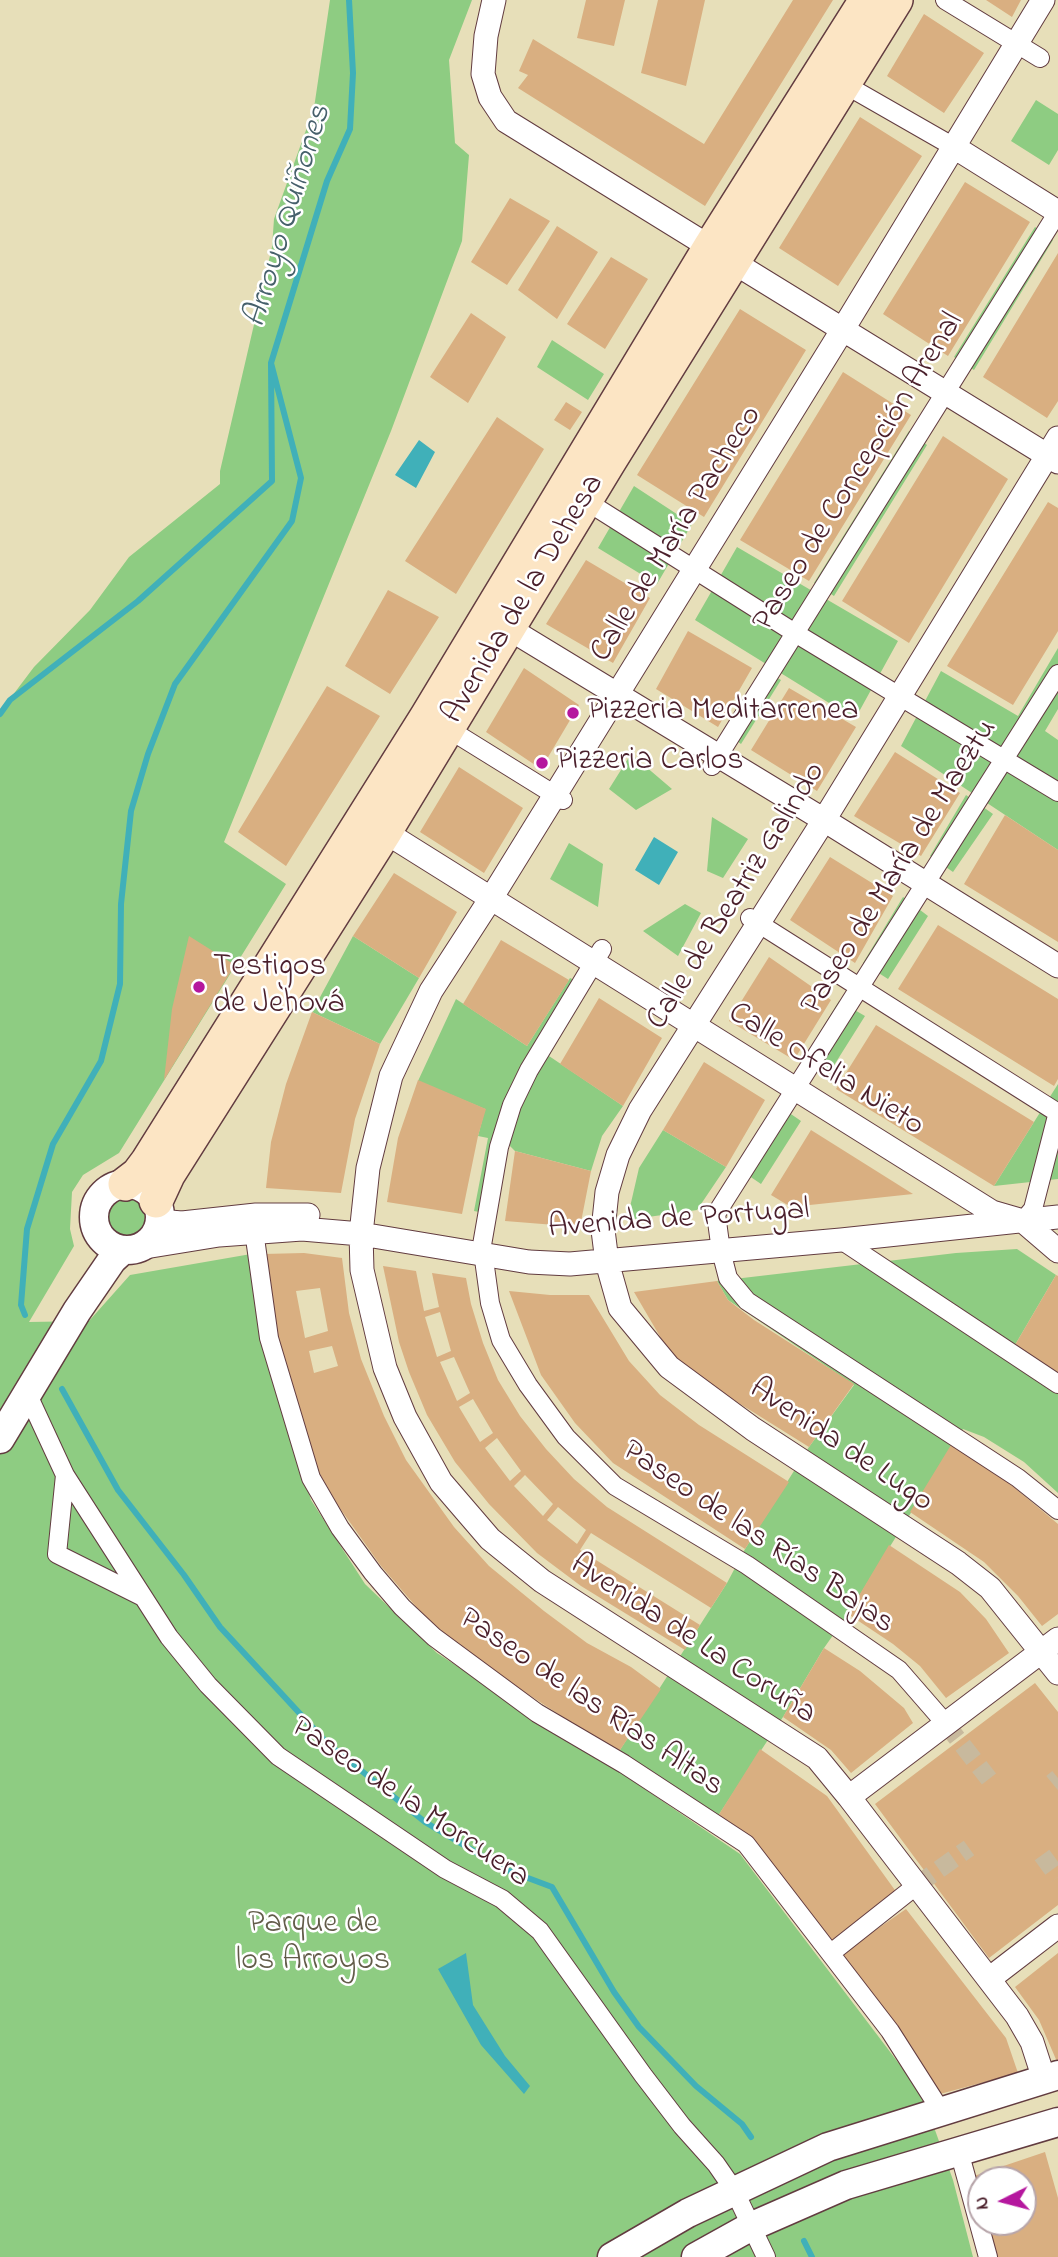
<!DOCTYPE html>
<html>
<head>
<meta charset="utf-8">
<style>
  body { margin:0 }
  #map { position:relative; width:1058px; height:2257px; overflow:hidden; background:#e7dfb9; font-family:"Indie Flower",sans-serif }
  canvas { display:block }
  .north { position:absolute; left:967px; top:2166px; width:70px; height:70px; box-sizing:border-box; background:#fff; border:2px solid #b7a5aa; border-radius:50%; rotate:264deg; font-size:19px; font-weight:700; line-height:28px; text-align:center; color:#4a1f2b }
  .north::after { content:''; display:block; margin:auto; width:24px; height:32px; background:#b5179e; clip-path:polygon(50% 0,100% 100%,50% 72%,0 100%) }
</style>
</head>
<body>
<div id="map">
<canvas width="1058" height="2257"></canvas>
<div class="north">N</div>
</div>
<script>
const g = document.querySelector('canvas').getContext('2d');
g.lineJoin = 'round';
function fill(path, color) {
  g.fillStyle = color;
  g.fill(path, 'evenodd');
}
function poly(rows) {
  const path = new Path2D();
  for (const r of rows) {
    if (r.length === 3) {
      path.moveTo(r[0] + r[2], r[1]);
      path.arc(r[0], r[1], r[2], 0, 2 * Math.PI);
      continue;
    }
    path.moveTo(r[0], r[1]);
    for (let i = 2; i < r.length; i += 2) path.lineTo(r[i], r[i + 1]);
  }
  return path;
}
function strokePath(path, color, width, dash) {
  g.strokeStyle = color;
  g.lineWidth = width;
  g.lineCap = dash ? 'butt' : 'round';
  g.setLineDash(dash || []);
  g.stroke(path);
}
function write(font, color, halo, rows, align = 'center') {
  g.font = font + ' "Indie Flower",sans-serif';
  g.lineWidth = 5;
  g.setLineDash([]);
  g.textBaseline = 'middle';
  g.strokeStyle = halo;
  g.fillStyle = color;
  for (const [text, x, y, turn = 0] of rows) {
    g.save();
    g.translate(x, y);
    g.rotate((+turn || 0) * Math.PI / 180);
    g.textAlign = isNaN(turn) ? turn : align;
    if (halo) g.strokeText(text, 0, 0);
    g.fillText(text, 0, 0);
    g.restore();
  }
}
fill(poly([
  [330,0,472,0,449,60,455,143,469,155,462,241,391,431,224,842,286,884,119,1153,83,1175,72,1192,70,1229,74,1246,29,1322,89,1321,130,1275,251,1254,277,1391,311,1500,365,1584,437,1653,614,1768,740,1854,922,2094,953,2180,973,2257,0,2257,0,712,34,667,90,610,129,557,220,484,220,471,272,247,274,219,314,108],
  [1036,100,1058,114,1058,150,1049,165,1011,141],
  [1035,227,1053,240,974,370,954,357],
  [552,340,604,374,588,400,537,367],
  [909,431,927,445,834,596,814,583],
  [634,486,692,524,657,584,598,548],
  [737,547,898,641,855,719,695,620],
  [1058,648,1058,709,1045,731,1058,740,1058,850,901,746,941,671,1018,716],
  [762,669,781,680,741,744,724,731],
  [631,754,672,789,636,810,609,789],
  [966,795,993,814,953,872,930,856],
  [712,817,748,839,723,878,707,871],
  [569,843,603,864,598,907,550,879],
  [903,897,928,916,888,979,863,963],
  [685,904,701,913,678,956,643,931],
  [353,936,419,978,380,1044,312,1012],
  [570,978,589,987,549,1056,623,1106,602,1136,591,1171,515,1151,508,1144,495,1215,474,1211,488,1138,478,1136,485,1109,418,1081,456,999,527,1046],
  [839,1001,865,1016,826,1078,801,1063],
  [1058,1084,1058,1179,994,1186,1034,1122],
  [775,1103,801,1121,761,1184,736,1167],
  [663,1130,726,1167,697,1210,627,1220,639,1168],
  [127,1217,22],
  [1017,1249,1056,1275,1015,1345,1058,1389,1058,1493,1024,1462,984,1437,963,1429,848,1614,824,1648,783,1717,718,1816,618,1753,727,1583,745,1549,809,1447,854,1385,728,1300,717,1281,956,1253]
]), '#8ecc82');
fill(poly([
  [419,440,435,452,416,488,395,475],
  [654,837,678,852,659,885,635,870],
  [466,1953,473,2005,505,2056,530,2086,524,2094,481,2045,438,1969]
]), '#40b0b9');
strokePath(poly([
  [0,714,10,700,138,601,272,481,271,363,327,181,350,129,353,73,349,0],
  [25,1315,21,1305,27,1229,53,1144,101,1061,120,984,121,904,131,811,148,754,175,684,292,521,301,478,271,363],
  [62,1389,118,1490,184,1575,220,1627,327,1743,425,1822,504,1869,552,1887,614,1992,639,2027,696,2086,742,2124,751,2137],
  [804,2241,812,2257]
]), '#40b0b9', 6);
fill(poly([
  [586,0,625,0,614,46,577,38],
  [658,0,705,0,686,86,641,73],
  [793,0,833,0,705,206,518,88,528,75,519,71,533,39,704,144],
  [986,0,1021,0,1012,17],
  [924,14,984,53,944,113,887,76],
  [860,117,922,156,838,286,779,248],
  [965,182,1030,222,948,356,883,314],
  [510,198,550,221,507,285,471,262],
  [557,226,598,252,557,319,518,290],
  [1058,253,1058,401,1047,418,983,377],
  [611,257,648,279,605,349,567,324],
  [740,309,806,350,704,517,637,475],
  [471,313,506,337,468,403,430,377],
  [843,372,911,415,809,581,740,540],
  [566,402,582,412,570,430,554,420],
  [497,417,544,449,456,594,405,561],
  [943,436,1008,479,909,643,842,601],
  [1048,502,1058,508,1058,631,1013,705,947,666],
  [586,560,650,598,613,663,546,624],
  [388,590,439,617,390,694,345,666],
  [688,631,752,668,718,727,656,689],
  [524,668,579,705,541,769,486,732],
  [327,686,380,716,286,866,238,832],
  [789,688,856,727,817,791,751,750],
  [895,752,960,793,921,856,854,816],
  [459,767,523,808,484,873,420,832],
  [1005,815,1058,850,1058,942,964,884],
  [830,857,893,896,855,963,790,920],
  [394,873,457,912,419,978,353,936],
  [938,925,1058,999,1058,1079,1054,1086,898,989],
  [189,936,235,965,164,1080,172,1009],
  [501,940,569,980,527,1046,463,1004],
  [769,957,831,1000,794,1060,729,1021],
  [599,998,662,1038,623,1106,560,1064],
  [312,1012,380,1044,355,1119,341,1193,266,1188,271,1142,286,1084],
  [876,1025,1034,1122,994,1186,836,1089],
  [704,1062,765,1100,726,1167,663,1130],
  [418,1080,486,1109,478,1136,462,1214,387,1202,398,1138],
  [811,1130,913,1194,791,1207,771,1195],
  [515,1151,591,1171,580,1227,505,1221],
  [304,1253,342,1258,349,1313,361,1359,384,1416,406,1460,454,1527,489,1566,544,1611,587,1643,631,1667,661,1689,618,1753,468,1655,419,1610,381,1566,339,1507,312,1460,279,1358,263,1254],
  [320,1288,328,1331,305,1338,296,1291],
  [332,1346,338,1366,314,1373,309,1351],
  [383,1266,416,1271,424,1311,439,1307,432,1273,466,1278,471,1304,483,1343,498,1380,520,1416,546,1449,574,1479,607,1507,727,1583,711,1608,591,1533,580,1550,700,1625,685,1650,581,1586,537,1553,489,1504,455,1462,427,1415,409,1372,399,1342],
  [440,1312,451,1351,437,1357,425,1317],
  [454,1357,470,1393,457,1401,440,1362],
  [473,1399,493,1433,480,1442,459,1407],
  [497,1438,521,1471,510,1481,485,1448],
  [525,1475,553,1504,543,1516,514,1486],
  [558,1507,586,1530,577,1544,547,1520],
  [1056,1275,1058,1276,1058,1373,1039,1366,1015,1345],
  [717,1281,728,1300,754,1320,854,1384,809,1447,697,1377,669,1352,634,1292],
  [509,1291,550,1295,589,1295,629,1361,660,1395,699,1425,789,1482,745,1549,613,1463,575,1423,541,1375],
  [951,1445,998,1474,1058,1524,1058,1614,1042,1626,1018,1596,984,1562,910,1512],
  [889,1545,960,1592,986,1619,1009,1653,946,1698,920,1666,893,1644,848,1614],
  [824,1648,860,1671,904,1708,913,1723,851,1773,831,1750,783,1717],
  [1035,1683,1058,1712,1058,1905,989,1958,875,1804],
  [760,1749,827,1796,897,1893,832,1943,718,1816],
  [906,1909,1006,2038,1018,2073,940,2094,912,2047,841,1954],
  [1058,1953,1058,2064,1039,2020,1015,1987],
  [1045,2152,1058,2198,1058,2257,994,2257,984,2222,1023,2222,1023,2180,981,2180,981,2210,971,2177]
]), '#d9af81');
strokePath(poly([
  [946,1724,989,1779],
  [1052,1783,1058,1778],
  [1042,1855,1058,1877],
  [917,1885,969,1848]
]), '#c8b99d', 18, [18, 9]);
const pedestrian = poly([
  [945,0,1040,58],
  [844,84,954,147],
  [586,501,795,633,1058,792],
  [1058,674,716,1214,721,1251,728,1278,747,1301,1018,1478,1058,1510],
  [442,725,563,800],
  [712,766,1058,212],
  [750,918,1058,1113],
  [602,949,529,1070,512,1105,499,1147,482,1245,490,1303,501,1340,528,1385,566,1437,615,1486,747,1565,899,1670,946,1724],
  [1023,1221,1033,1209,1058,1112],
  [254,1231,269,1338,311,1478,340,1528,373,1573,402,1607,434,1637,537,1713,624,1764,746,1844,890,2031,941,2111],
  [841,1240,1058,1384],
  [28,1395,65,1475,169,1637,208,1685,278,1756,445,1869,502,1899,540,1931,643,2075,682,2126,716,2164,734,2190,766,2257],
  [65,1475,57,1554,143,1597],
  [831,1953,917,1885],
  [959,2151,988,2257]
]);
const minor = poly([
  [494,0,486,36,483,74,490,97,506,121,710,247],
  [1043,0,843,329,495,892,431,991,391,1076,368,1168,361,1234,362,1270,385,1368,405,1417,441,1482,490,1539,542,1581,817,1758,849,1797,1017,2016,1032,2042,1044,2079],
  [954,147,1058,212],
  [733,262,1058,462],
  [1058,438,824,820,640,1110,618,1155,607,1192,603,1230,607,1262,620,1308,669,1367,753,1429,958,1563,990,1588,1058,1673],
  [508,628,824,820,1058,966],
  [385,832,992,1212,1023,1221,1058,1251],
  [160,1216,170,1222,182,1223,256,1215,308,1215],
  [139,1248,219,1235,302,1229,361,1234,529,1262,570,1264,841,1240,1058,1217],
  [849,1797,1058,1639],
  [989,1979,1058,1926]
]);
const tertiary = poly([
  [127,1217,33],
  [0,1439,77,1311,112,1260,123,1250],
  [612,2257,688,2213,828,2147,1058,2075],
  [696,2257,750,2227,846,2185,1058,2122]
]);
const secondary = poly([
  [125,1184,138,1174,147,1162,427,716,710,247,866,0],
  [156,1201,168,1175,385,832,609,462,896,0]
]);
strokePath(pedestrian, '#623c40', 20);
strokePath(minor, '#623c40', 25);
strokePath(tertiary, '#623c40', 31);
strokePath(secondary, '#623c40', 36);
strokePath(pedestrian, '#fff', 18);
strokePath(minor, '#fff', 23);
strokePath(tertiary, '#fff', 28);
strokePath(secondary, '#fce5c4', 33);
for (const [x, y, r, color] of [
  [573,713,7,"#b5179e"],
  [542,763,7,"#b5179e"],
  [199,987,7,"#b5179e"]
]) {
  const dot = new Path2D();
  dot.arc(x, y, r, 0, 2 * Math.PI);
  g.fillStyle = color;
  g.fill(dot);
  strokePath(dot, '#fff', 2.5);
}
write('32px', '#4a1f2b', '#fff', [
  ["Paseo de Concepción Arenal",860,473,-58],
  ["Calle de María Pacheco",678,535,-58],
  ["Avenida de la Dehesa",525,600,-59],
  ["Paseo de María de Maeztu",901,868,-58],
  ["Calle de Beatriz Galindo",738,897,-58],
  ["Calle Ofelia Nieto",825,1071,32],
  ["Avenida de Portugal",679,1221,-4],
  ["Avenida de Lugo",840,1447,34],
  ["Paseo de las Rías Bajas",757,1539,34],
  ["Avenida de La Coruña",692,1641,33],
  ["Paseo de las Rías Altas",590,1704,34],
  ["Paseo de la Morcuera",409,1804,34]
]);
write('32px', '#4a1f2b', '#fff', [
  ["Pizzeria Meditarrenea",587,713],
  ["Pizzeria Carlos",556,763],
  ["Testigos",213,969],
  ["de Jehová",213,1006]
], 'left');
write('32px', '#625c49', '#fff', [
  ["Parque de",313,1926],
  ["los Arroyos",313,1963]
]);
write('italic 33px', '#46606b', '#fff', [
  ["Arroyo Quiñones",290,217,-73]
]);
</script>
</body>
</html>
